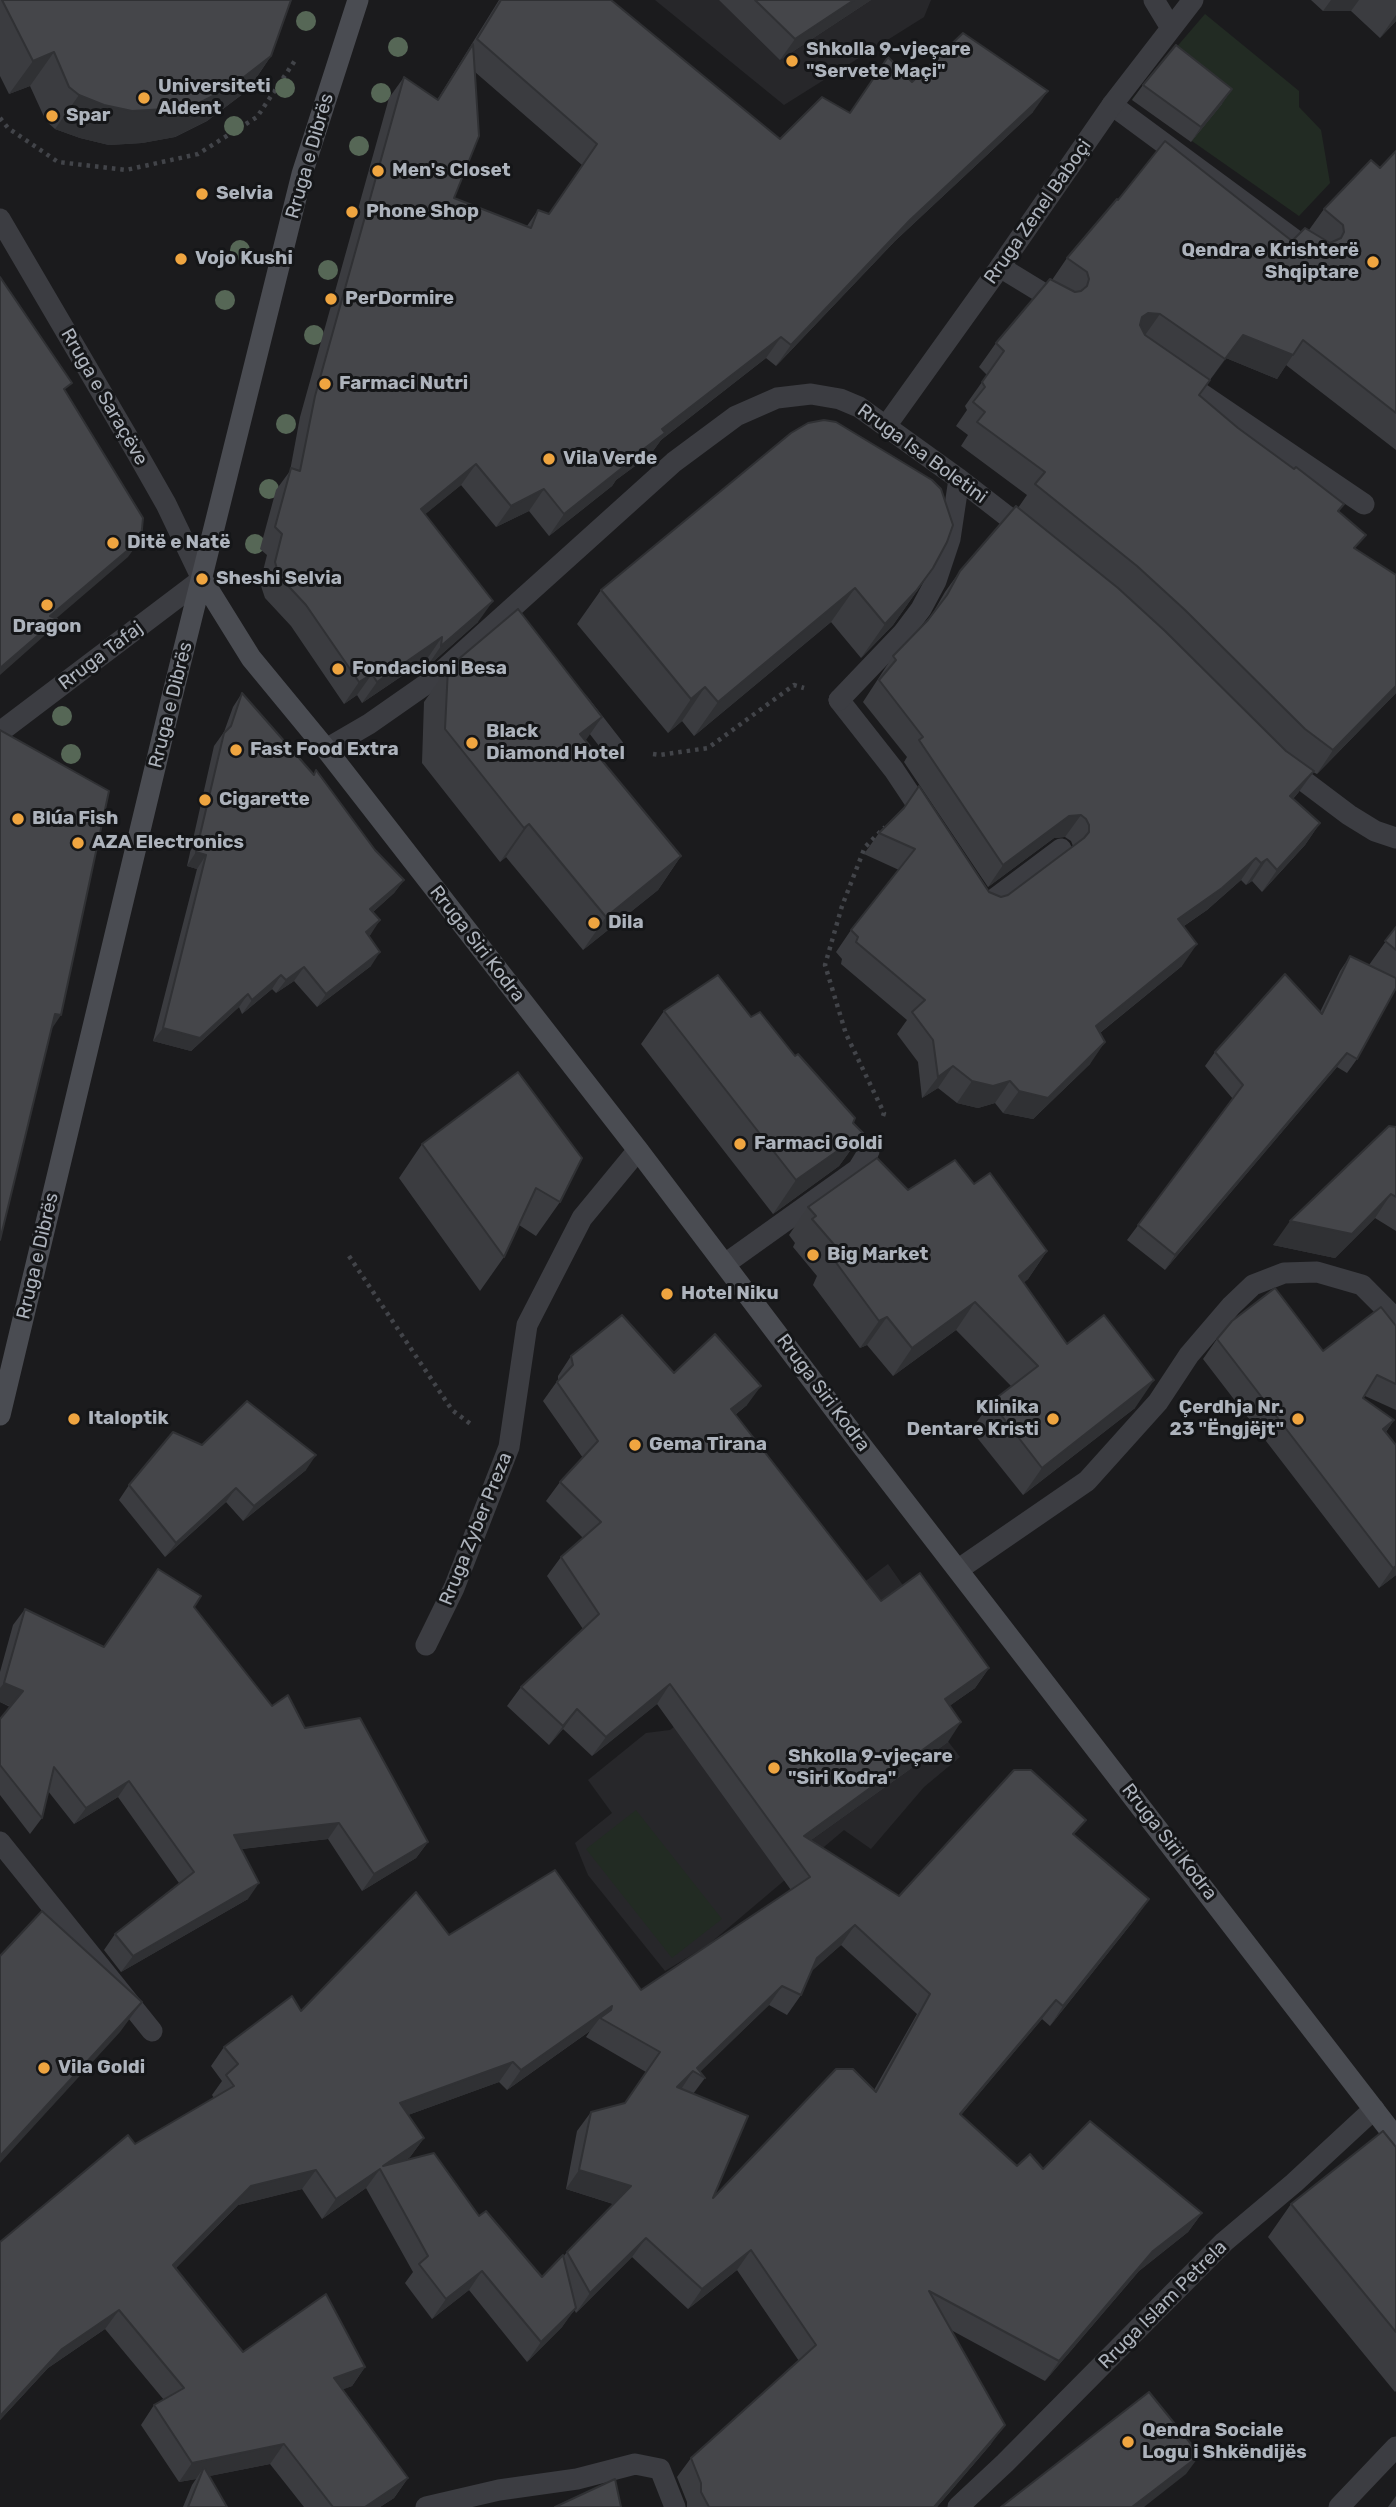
<!DOCTYPE html>
<html>
<head>
<meta charset="utf-8">
<style>
  body { margin:0 }
  canvas { display:block; background:#1b1b1d }
</style>
</head>
<body>
<canvas width="1396" height="2507"></canvas>
<script>
const g = document.querySelector('canvas').getContext('2d');
g.lineJoin = 'round';
function fill(path, color) {
  g.fillStyle = color;
  g.fill(path, 'evenodd');
}
function poly(rows) {
  const path = new Path2D();
  for (const r of rows) {
    path.moveTo(r[0], r[1]);
    for (let i = 2; i < r.length; i += 2) path.lineTo(r[i], r[i + 1]);
  }
  return path;
}
function strokePath(path, color, width, dash) {
  g.strokeStyle = color;
  g.lineWidth = width;
  g.lineCap = dash ? 'butt' : 'round';
  g.setLineDash(dash || []);
  g.stroke(path);
}
function write(font, color, halo, rows, align = 'center') {
  g.font = font + ' Rubik,sans-serif';
  g.lineWidth = 6;
  g.setLineDash([]);
  g.textBaseline = 'middle';
  g.strokeStyle = halo;
  g.fillStyle = color;
  for (const [text, x, y, turn = 0] of rows) {
    g.save();
    g.translate(x, y);
    g.rotate((+turn || 0) * Math.PI / 180);
    g.textAlign = isNaN(turn) ? turn : align;
    if (halo) g.strokeText(text, 0, 0);
    g.fillText(text, 0, 0);
    g.restore();
  }
}
fill(poly([
  [655,0,931,0,924,17,784,105],
  [888,1564,975,1688,931,1719,960,1757,924,1787,871,1849,844,1830,708,1945,665,1971,588,1875,575,1843,612,1813,588,1780,646,1733,670,1730]
]), '#27272a');
fill(poly([
  [1205,14,1299,91,1299,107,1321,130,1330,183,1299,216,1132,99],
  [636,1810,722,1919,672,1958,586,1849]
]), '#222b23');
strokePath(poly([
  [0,118,8,128,58,162,126,170,198,154,257,117,296,59],
  [653,754,660,755,708,748,794,685,804,688],
  [883,1116,884,1113,846,1034,825,965,842,906,865,847,885,827],
  [349,1256,452,1410,472,1425]
]), '#424449', 4.5, [3.5, 5]);
strokePath(poly([
  [1112,105,1314,254],
  [1000,267,1059,303],
  [1178,378,1364,504],
  [839,700,894,770,926,818],
  [579,703,614,748],
  [978,897,985,906,1061,849],
  [725,1264,858,1169,869,1151],
  [0,1842,152,2031]
]), '#3c3d42', 21);
strokePath(poly([
  [1154,0,1171,28],
  [0,219,137,453,166,504,202,579,0,732],
  [886,426,1000,267,1112,105,1193,0],
  [839,700,903,633,921,609,936,581,950,539,959,479],
  [326,749,369,724,432,680,674,462,736,416,777,398,811,394,840,399,859,407,959,479,1030,534],
  [1284,766,1349,815,1375,831,1396,838],
  [959,1569,1087,1481,1158,1402,1189,1355,1231,1306,1253,1285,1284,1273,1317,1272,1362,1285,1396,1319],
  [426,1645,454,1588,509,1447,527,1325,582,1218,638,1150],
  [426,2507,499,2490,577,2479,635,2464,660,2469,675,2507],
  [958,2507,1005,2463,1224,2242,1294,2183,1374,2109],
  [1339,2507,1396,2447]
]), '#3c3d42', 21);
strokePath(poly([
  [202,579,251,658,326,749,638,1150,862,1446,1396,2138],
  [0,1415,171,701,302,174,358,0]
]), '#4a4c52', 21);
g.fillStyle = '#566756';
for (const [x, y] of [
  [306,21],
  [398,47],
  [285,88],
  [381,93],
  [234,126],
  [359,146],
  [240,250],
  [328,270],
  [225,300],
  [314,335],
  [286,424],
  [269,489],
  [255,544],
  [62,716],
  [71,754]
]) {
  g.beginPath();
  g.arc(x, y, 10, 0, 2 * Math.PI);
  g.fill();
}
fill(poly([
  [0,0,291,0,271,56,248,90,207,121,175,137,142,143,109,145,80,138,55,129,46,121,30,86,9,94,0,76],
  [499,0,611,0,780,139,850,112,912,82,1033,112,895,241,776,366,766,358,661,440,650,455,616,480,612,486,549,536,529,511,496,527,461,485,425,514,478,622,426,668,427,659,362,703,357,695,344,704,291,626,265,598,260,583,267,555,260,549,276,490,290,471,300,417,389,98,404,77,437,100],
  [475,72,582,165,549,214,538,210,527,226,454,198],
  [719,0,871,0,780,60],
  [1311,0,1396,0,1396,21,1380,38,1351,11,1323,11],
  [1143,85,1222,104,1191,142,1132,100],
  [1396,151,1396,450,1286,365,1277,379,1226,358,1199,395,1238,428,1294,469,1344,504,1338,511,1356,549,1396,693,1317,774,1313,772,1298,793,1293,799,1320,823,1305,845,1262,892,1252,881,1246,885,1241,880,1207,910,1184,926,1182,966,1100,1033,1090,1064,1033,1119,1003,1113,995,1103,978,1108,957,1103,938,1088,922,1098,918,1062,897,1034,907,1020,841,964,842,959,836,952,851,930,899,870,864,854,879,833,901,812,919,786,989,892,1001,897,1008,895,1073,846,1071,841,1065,837,1054,838,988,887,904,762,907,757,863,702,893,656,928,620,934,611,945,592,960,571,1018,508,1027,495,961,446,968,435,956,426,967,410,965,406,987,375,979,367,996,343,1052,280,1067,258,1118,200,1292,241,1309,230,1324,209,1380,168],
  [933,568,893,625,861,658,831,622,694,736,682,721,668,733,577,624,601,590],
  [448,668,586,741,681,856,658,890,583,950,506,857,500,862,422,763,424,702],
  [242,693,313,774,316,770,375,850,404,880,394,893,373,912,371,934,369,936,371,966,317,1007,294,981,276,993,272,989,242,1014,239,1007,191,1051,153,1041,197,869,187,866,214,746,224,732,233,707],
  [1396,927,1396,988,1357,1059,1347,1073,1337,1067,1165,1270,1127,1240,1233,1099,1205,1066,1215,1052,1320,1012,1340,971,1350,956,1369,965],
  [664,1011,751,1017,795,1056,863,1133,839,1166,773,1214,641,1044],
  [518,1072,560,1202,536,1236,519,1225,504,1257,480,1291,399,1178,422,1144],
  [1396,1127,1396,1231,1375,1218,1335,1258,1273,1245],
  [974,1184,1047,1251,1028,1279,1023,1283,1067,1344,1135,1408,1023,1495,971,1430,991,1402,1011,1386,956,1330,893,1376,867,1345,860,1348,813,1285,817,1276,793,1247,795,1243,789,1235,808,1207,908,1190],
  [1396,1326,1396,1410,1365,1396,1363,1398,1394,1420,1386,1432,1396,1575,1379,1588,1203,1359,1217,1339,1323,1351],
  [571,1356,674,1373,747,1405,735,1415,881,1601,989,1668,975,1688,949,1706,948,1742,811,1840,899,1896,1075,1835,1135,1919,1050,2026,1042,2019,961,2115,1017,2166,1043,2169,1202,2213,1188,2232,1139,2271,1045,2381,951,2330,991,2444,937,2507,687,2507,687,2502,677,2477,691,2458,799,2361,737,2270,688,2309,632,2257,576,2313,574,2309,562,2327,527,2362,469,2290,432,2319,405,2283,413,2272,366,2188,322,2219,302,2189,238,2205,176,2268,243,2352,365,2367,352,2386,343,2389,408,2478,394,2498,380,2507,304,2507,270,2464,209,2476,227,2507,183,2507,192,2485,196,2479,179,2482,141,2425,154,2405,164,2400,105,2329,48,2368,0,2420,0,2242,135,2144,214,2098,212,2095,222,2081,211,2066,224,2047,301,2011,449,1935,641,1990,791,1890,657,1704,592,1756,563,1729,549,1745,507,1706,521,1687,583,1629,547,1576,561,1557,583,1538,546,1501,560,1482,583,1458,543,1401,558,1380,558,1376],
  [841,1945,917,2014,874,2090,713,2198,693,2094,705,2078,700,2071,769,2005,787,2015,801,1995,812,1970],
  [590,2031,586,2037,646,2072,625,2103,591,2112,577,2131,566,2189,613,2204,567,2252,563,2257,542,2277,479,2216,406,2160,410,2157,424,2138,408,2115,499,2082,507,2090],
  [202,1445,306,1470,243,1521,226,1502,165,1557,119,1500,129,1485],
  [194,1607,272,1706,305,1728,428,1842,416,1858,362,1891,328,1839,242,1849,248,1899,121,1972,104,1950,115,1934,179,1883,118,1797,74,1824,48,1791,42,1818,30,1834,0,1795,0,1719,10,1707,0,1702,0,1672,13,1625,25,1609,104,1647],
  [1396,2147,1396,2391,1395,2392,1268,2237,1291,2204],
  [1396,2496,1396,2507,1388,2507]
]), '#3b3c40');
fill(poly([
  [854,0,871,0,780,60,795,39],
  [1331,0,1359,0,1351,11,1323,11],
  [1396,15,1396,21,1380,38],
  [54,52,30,86,9,94,33,61],
  [271,56,248,90,207,121,175,137,142,143,109,145,80,138,55,129,79,95],
  [1232,89,1222,104,1191,142,1201,127],
  [1048,91,1033,112,895,241,776,366,791,345,910,220],
  [1148,313,1160,314,1143,338,1131,337,1142,317],
  [1243,335,1293,355,1277,379,1226,358,1209,382],
  [781,337,766,358,661,440,650,455,616,480,612,486,549,536,564,514,625,463,662,429],
  [476,464,461,485,406,530,421,509],
  [544,489,529,511,496,527,511,506],
  [141,539,128,557,38,634,50,616],
  [933,568,893,625,861,658,885,624],
  [855,588,831,622,694,736,718,702],
  [493,601,478,622,426,668,441,646],
  [57,619,44,636,0,675,0,668],
  [442,637,427,659,362,703,377,682],
  [372,674,357,695,344,704,359,682],
  [1396,686,1396,693,1317,774,1333,750],
  [705,687,682,721,668,733,691,699],
  [602,717,579,750,580,734],
  [1314,771,1298,793,1274,818,1290,796],
  [1081,815,1065,837,1054,838,988,887,1003,865,1069,816],
  [1320,823,1305,845,1262,892,1277,870],
  [529,824,506,857,500,862,524,828],
  [196,852,206,855,197,869,187,866],
  [681,856,658,890,583,950,606,917],
  [1256,858,1241,880,1207,910,1163,940,1178,919],
  [1267,859,1252,881,1246,885,1261,863],
  [404,880,394,893,361,923,370,909],
  [380,920,371,934,356,945,366,932],
  [1197,944,1182,966,1081,1048,1096,1026],
  [380,952,371,966,317,1007,326,994],
  [304,967,294,981,276,993,286,980],
  [281,975,272,989,242,1014,252,1000],
  [248,994,239,1007,191,1051,153,1041,163,1028],
  [55,1014,61,1015,49,1033],
  [1105,1042,1090,1064,1033,1119,1003,1113,1019,1091],
  [1347,1053,1337,1067,1165,1270,1175,1255],
  [953,1066,938,1088,922,1098,938,1077],
  [972,1081,1010,1081,995,1103,978,1108,957,1103],
  [863,1133,839,1166,773,1214,796,1180],
  [1391,1194,1375,1218,1335,1258,1273,1245,1290,1221],
  [1047,1251,1028,1279,999,1304,1019,1276],
  [975,1302,956,1330,893,1376,912,1348],
  [887,1317,867,1345,860,1348,879,1321],
  [1154,1380,1135,1408,1023,1495,1042,1468],
  [761,1386,747,1405,717,1429,731,1409],
  [1394,1420,1380,1440,1383,1429],
  [316,1455,306,1470,243,1521,254,1506],
  [236,1488,226,1502,165,1557,176,1543],
  [1396,1566,1396,1575,1379,1588,1393,1568],
  [989,1668,975,1688,931,1719,945,1699],
  [4,1683,23,1691,12,1707,0,1702,0,1688],
  [670,1684,657,1704,592,1756,606,1737],
  [577,1709,563,1729,549,1745,563,1726],
  [961,1722,948,1742,793,1853,804,1836],
  [129,1781,118,1797,74,1824,86,1808],
  [339,1823,328,1839,223,1851,234,1835],
  [428,1842,416,1858,362,1891,374,1874],
  [259,1883,248,1899,121,1972,133,1956],
  [1149,1899,1135,1919,1050,2026,1063,2006],
  [855,1925,841,1945,804,1978,817,1958],
  [782,1986,769,2005,698,2074,697,2068],
  [1056,2000,1042,2019,946,2133,960,2114],
  [142,2002,120,2032,0,2163,0,2156],
  [612,2006,603,2019,600,2018,590,2031,507,2090,521,2070],
  [513,2062,499,2082,386,2123,400,2103],
  [693,2071,680,2091,677,2087],
  [424,2138,410,2157,384,2176,383,2166],
  [380,2169,366,2188,322,2219,336,2199],
  [316,2170,302,2189,238,2205,160,2284,173,2265,251,2186],
  [579,2170,631,2186,617,2205,566,2189],
  [1202,2213,1188,2232,1139,2271,1045,2381,1059,2361,1153,2251],
  [646,2238,632,2257,576,2313,590,2293],
  [751,2250,737,2270,688,2309,702,2289],
  [482,2271,469,2290,432,2319,446,2299],
  [576,2308,562,2327,527,2362,541,2342],
  [119,2310,105,2329,48,2368,0,2420,0,2416,62,2349],
  [365,2367,352,2386,321,2398,334,2378],
  [1005,2425,991,2444,937,2507,934,2507],
  [284,2444,270,2464,200,2478,204,2467,196,2479,179,2482,192,2463],
  [1200,2455,1186,2474,1144,2507,1132,2507],
  [408,2478,394,2498,380,2507,365,2507]
]), '#303134');
const building = poly([
  [2,0,291,0,271,56,231,87,199,103,166,109,132,111,104,105,79,95,69,87,54,52,33,61,2,0],
  [501,0,611,0,780,139,822,97,850,113,888,57,912,82,963,33,1048,91,910,220,791,345,781,337,662,429,665,433,625,463,627,464,564,514,544,489,511,506,476,464,421,509,493,601,441,646,442,637,377,682,372,674,359,682,306,605,279,576,275,562,282,534,275,527,291,468,300,471,315,396,404,77,438,100,473,44,479,136,454,198,531,228,538,210,549,214,597,144,477,39,501,0],
  [755,0,854,0,795,39,755,0],
  [1176,45,1232,89,1201,127,1143,85,1176,45],
  [1165,141,1292,241,1305,228,1330,243,1341,238,1344,232,1343,225,1324,209,1371,160,1380,168,1396,151,1396,413,1303,340,1293,355,1243,335,1225,359,1160,314,1148,313,1142,317,1140,325,1145,335,1210,380,1199,395,1238,428,1294,469,1296,467,1344,504,1338,511,1366,535,1354,548,1396,575,1396,686,1333,750,1305,729,1185,610,1137,566,1035,484,1045,472,977,422,985,412,973,402,985,387,982,382,1004,351,996,343,1050,279,1075,292,1081,291,1087,286,1089,279,1087,272,1067,258,1117,199,1118,200,1165,141],
  [0,277,72,383,64,389,143,518,141,539,50,616,57,619,0,668,0,277],
  [824,420,836,422,932,480,941,489,953,525,947,542,933,568,916,591,885,624,855,588,718,702,705,687,691,699,601,590,791,433,808,423,824,420],
  [1016,506,1118,588,1165,631,1286,751,1314,771,1290,796,1320,823,1277,870,1267,859,1261,863,1256,858,1222,888,1178,919,1197,944,1096,1026,1105,1042,1048,1098,1019,1091,1010,1081,993,1086,972,1081,953,1066,938,1077,933,1040,912,1012,925,1000,856,942,858,937,851,930,915,849,879,833,904,808,919,786,989,892,1001,897,1008,895,1084,838,1089,832,1089,825,1086,819,1081,815,1069,816,1003,865,919,740,923,737,879,680,896,660,893,656,928,620,947,595,960,571,1016,506],
  [518,609,602,717,580,734,681,856,606,917,529,824,524,828,445,729,448,668,518,609],
  [242,693,314,775,316,770,375,850,404,880,370,909,380,920,366,932,380,952,326,994,304,967,286,980,281,975,252,1000,248,994,200,1038,163,1028,206,855,196,852,224,733,231,726,242,693],
  [0,730,109,791,61,1015,55,1014,0,1240,0,730],
  [1396,927,1396,950,1385,941,1396,927],
  [1350,956,1396,978,1396,988,1357,1059,1347,1053,1175,1255,1138,1225,1243,1085,1215,1052,1285,974,1322,1014,1350,956],
  [718,975,751,1017,760,1012,795,1056,798,1054,855,1118,853,1123,863,1133,796,1180,664,1011,718,975],
  [518,1072,582,1158,560,1202,536,1188,504,1257,422,1144,518,1072],
  [1389,1126,1396,1127,1396,1197,1391,1194,1352,1234,1290,1221,1389,1126],
  [877,1158,908,1190,955,1160,974,1184,990,1173,1047,1251,1019,1276,1067,1344,1104,1315,1154,1380,1042,1468,991,1402,1038,1366,975,1302,912,1348,887,1317,879,1321,832,1257,837,1248,812,1219,816,1216,808,1207,877,1158],
  [1275,1288,1323,1351,1381,1307,1396,1326,1396,1384,1377,1375,1363,1398,1394,1420,1383,1429,1396,1445,1396,1566,1393,1568,1217,1339,1232,1321,1275,1288],
  [622,1315,674,1373,715,1334,761,1386,731,1409,881,1601,920,1573,989,1668,945,1699,961,1722,804,1836,899,1896,1014,1770,1031,1770,1086,1820,1073,1834,1149,1899,1063,2006,1056,2000,960,2114,1017,2166,1030,2154,1043,2169,1090,2121,1202,2213,1153,2251,1059,2361,929,2291,1005,2425,934,2507,709,2507,701,2492,701,2483,691,2458,816,2345,751,2250,702,2289,646,2238,590,2293,567,2252,631,2186,579,2170,591,2112,625,2103,660,2052,600,2018,611,2010,612,2006,521,2070,513,2062,400,2103,424,2138,383,2166,434,2153,479,2216,486,2211,542,2277,563,2255,576,2308,541,2342,482,2271,446,2299,419,2264,428,2256,380,2169,336,2199,316,2170,251,2186,173,2265,243,2352,326,2294,365,2367,334,2378,408,2478,365,2507,333,2507,284,2444,192,2463,154,2405,184,2388,119,2310,62,2349,0,2416,0,2242,128,2135,135,2144,234,2086,226,2075,238,2064,224,2047,292,1996,301,2011,416,1892,449,1935,555,1870,641,1990,810,1877,670,1684,606,1737,577,1709,563,1726,521,1687,599,1614,561,1557,601,1522,560,1482,598,1441,557,1382,573,1365,571,1356,622,1315],
  [855,1925,930,1994,876,2092,853,2069,836,2069,713,2198,748,2116,677,2087,693,2071,705,2078,697,2068,782,1986,801,1995,817,1958,855,1925],
  [247,1401,316,1455,254,1506,236,1488,176,1543,129,1485,173,1432,202,1445,247,1401],
  [158,1569,201,1596,194,1607,272,1706,288,1695,305,1728,360,1718,428,1842,374,1874,339,1823,234,1835,259,1883,133,1956,115,1934,194,1872,129,1781,86,1808,54,1767,42,1818,0,1765,0,1719,23,1691,4,1683,25,1609,104,1647,158,1569],
  [42,1911,142,2002,0,2156,0,1956,42,1911],
  [1383,2131,1396,2147,1396,2332,1291,2204,1383,2131],
  [1149,2392,1200,2455,1132,2507,1001,2507,1149,2392],
  [204,2467,227,2507,188,2507,204,2467],
  [615,2479,621,2507,555,2507,615,2479]
]);
fill(building, '#45464a');
strokePath(building, '#303134', 2);
for (const [x, y, r, color] of [
  [792,61,7,"#efa540"],
  [144,98,7,"#efa540"],
  [52,116,7,"#efa540"],
  [378,171,7,"#efa540"],
  [202,194,7,"#efa540"],
  [352,212,7,"#efa540"],
  [181,259,7,"#efa540"],
  [1373,262,7,"#efa540"],
  [331,299,7,"#efa540"],
  [325,384,7,"#efa540"],
  [549,459,7,"#efa540"],
  [113,543,7,"#efa540"],
  [202,579,7,"#efa540"],
  [47,605,7,"#efa540"],
  [338,669,7,"#efa540"],
  [472,743,7,"#efa540"],
  [236,750,7,"#efa540"],
  [205,800,7,"#efa540"],
  [18,819,7,"#efa540"],
  [78,843,7,"#efa540"],
  [594,923,7,"#efa540"],
  [740,1144,7,"#efa540"],
  [813,1255,7,"#efa540"],
  [667,1294,7,"#efa540"],
  [74,1419,7,"#efa540"],
  [1053,1419,7,"#efa540"],
  [1298,1419,7,"#efa540"],
  [635,1445,7,"#efa540"],
  [774,1768,7,"#efa540"],
  [44,2068,7,"#efa540"],
  [1128,2442,7,"#efa540"]
]) {
  const dot = new Path2D();
  dot.arc(x, y, r, 0, 2 * Math.PI);
  g.fillStyle = color;
  g.fill(dot);
  strokePath(dot, '#151618', 2.5);
}
write('bold 19px', '#adb3bc', '#151618', [
  ["Shkolla 9-vjeçare",806,50],
  ["\"Servete Maçi\"",806,72],
  ["Universiteti",158,87],
  ["Aldent",158,109],
  ["Spar",66,116],
  ["Men's Closet",392,171],
  ["Selvia",216,194],
  ["Phone Shop",366,212],
  ["Qendra e Krishterë",1359,251,"right"],
  ["Shqiptare",1359,273,"right"],
  ["Vojo Kushi",195,259],
  ["PerDormire",345,299],
  ["Farmaci Nutri",339,384],
  ["Vila Verde",563,459],
  ["Ditë e Natë",127,543],
  ["Sheshi Selvia",216,579],
  ["Dragon",47,627,"center"],
  ["Fondacioni Besa",352,669],
  ["Black",486,732],
  ["Diamond Hotel",486,754],
  ["Fast Food Extra",250,750],
  ["Cigarette",219,800],
  ["Blúa Fish",32,819],
  ["AZA Electronics",92,843],
  ["Dila",608,923],
  ["Farmaci Goldi",754,1144],
  ["Big Market",827,1255],
  ["Hotel Niku",681,1294],
  ["Klinika",1039,1408,"right"],
  ["Dentare Kristi",1039,1430,"right"],
  ["Çerdhja Nr.",1284,1408,"right"],
  ["23 \"Ëngjëjt\"",1284,1430,"right"],
  ["Italoptik",88,1419],
  ["Gema Tirana",649,1445],
  ["Shkolla 9-vjeçare",788,1757],
  ["\"Siri Kodra\"",788,1779],
  ["Vila Goldi",58,2068],
  ["Qendra Sociale",1142,2431],
  ["Logu i Shkëndijës",1142,2453]
], 'left');
write('19px', '#adb3bc', '#151618', [
  ["Rruga e Dibrës",310,156,-74],
  ["Rruga Zenel Baboçi",1038,212,-55],
  ["Rruga e Saraçëve",104,397,60],
  ["Rruga Isa Boletini",922,454,36],
  ["Rruga Tafaj",101,656,-37],
  ["Rruga e Dibrës",171,705,-76],
  ["Rruga Siri Kodra",477,944,52],
  ["Rruga e Dibrës",38,1256,-77],
  ["Rruga Siri Kodra",823,1393,53],
  ["Rruga Zyber Preza",476,1529,-68],
  ["Rruga Siri Kodra",1169,1842,52],
  ["Rruga Islam Petrela",1163,2305,-45]
]);
</script>
</body>
</html>
